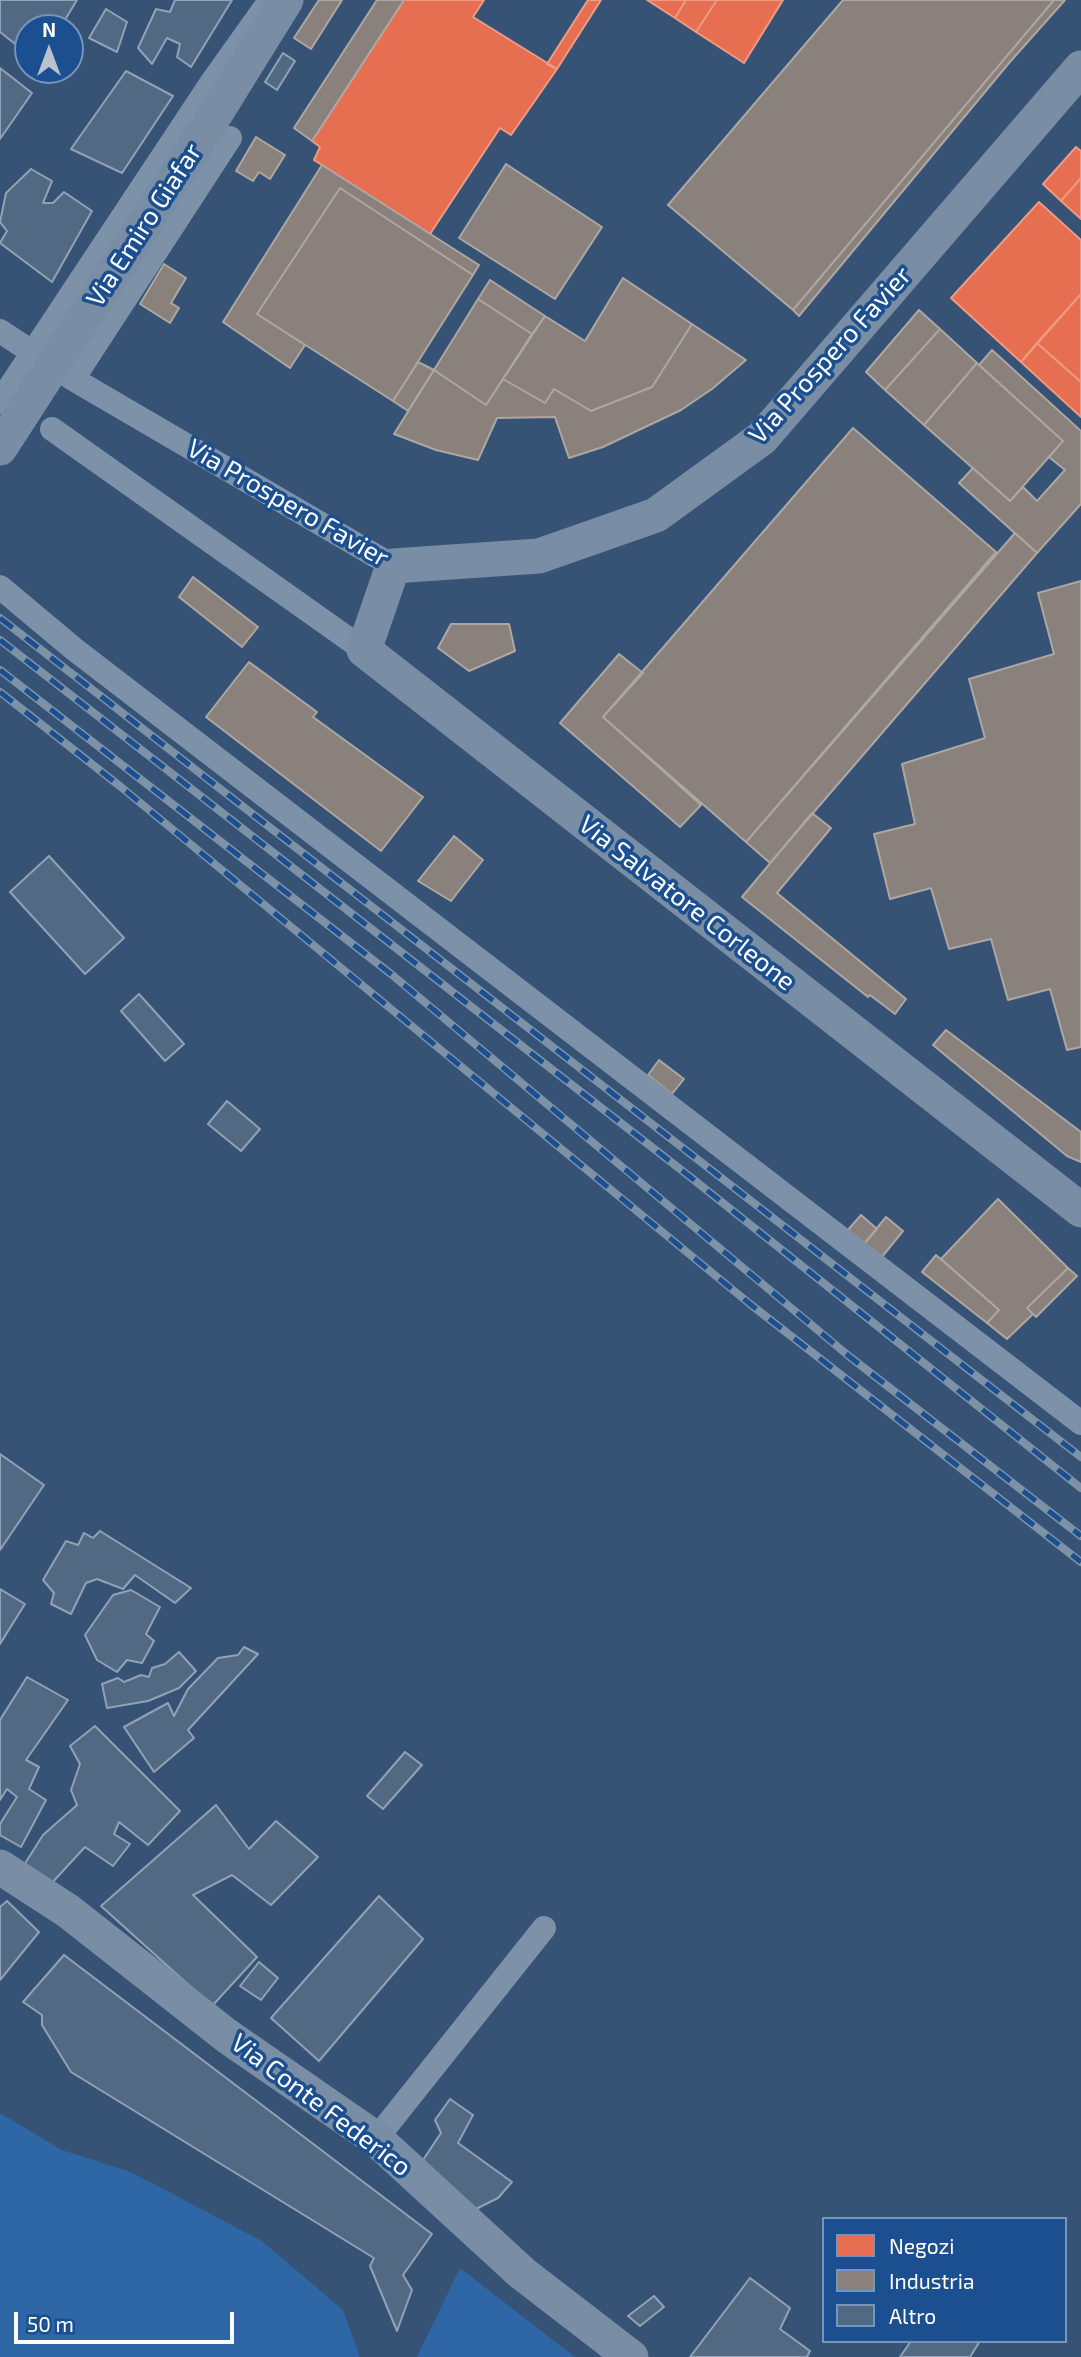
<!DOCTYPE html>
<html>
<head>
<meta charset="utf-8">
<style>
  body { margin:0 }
  #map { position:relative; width:1081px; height:2357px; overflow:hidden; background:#365274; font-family:"Exo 2",sans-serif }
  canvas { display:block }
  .legend { position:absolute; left:822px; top:2217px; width:245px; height:126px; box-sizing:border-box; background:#1b4f8f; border:2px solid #7695bc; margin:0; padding:9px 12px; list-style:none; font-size:21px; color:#fff }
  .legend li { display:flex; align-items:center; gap:14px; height:35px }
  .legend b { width:35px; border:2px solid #7695bc }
  .north { position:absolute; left:14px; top:14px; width:70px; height:70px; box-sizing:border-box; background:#1b4f8f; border:2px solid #7695bc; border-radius:50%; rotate:0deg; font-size:19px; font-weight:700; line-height:28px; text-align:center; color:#fff }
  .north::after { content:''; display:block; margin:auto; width:24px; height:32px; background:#b9c2ce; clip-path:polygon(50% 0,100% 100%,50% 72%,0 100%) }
  .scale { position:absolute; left:14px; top:2312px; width:220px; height:32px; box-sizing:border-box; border:4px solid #fff; border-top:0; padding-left:9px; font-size:21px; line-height:24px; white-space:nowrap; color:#fff; -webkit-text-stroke:5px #1b4f8f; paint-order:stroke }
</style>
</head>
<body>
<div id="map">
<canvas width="1081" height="2357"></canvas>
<ul class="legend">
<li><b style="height:19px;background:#e76f51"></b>Negozi</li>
<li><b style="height:19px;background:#8a817c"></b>Industria</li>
<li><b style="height:19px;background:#526984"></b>Altro</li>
</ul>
<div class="north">N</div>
<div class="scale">50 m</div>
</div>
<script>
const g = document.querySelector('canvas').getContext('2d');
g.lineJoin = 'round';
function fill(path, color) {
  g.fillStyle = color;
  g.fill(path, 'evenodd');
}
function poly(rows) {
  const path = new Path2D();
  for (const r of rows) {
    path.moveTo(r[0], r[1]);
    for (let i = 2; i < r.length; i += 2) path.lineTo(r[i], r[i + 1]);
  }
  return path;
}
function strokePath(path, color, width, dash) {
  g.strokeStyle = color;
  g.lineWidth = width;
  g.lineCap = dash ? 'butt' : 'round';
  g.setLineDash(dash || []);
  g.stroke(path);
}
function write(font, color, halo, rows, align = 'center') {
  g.font = font + ' "Exo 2",sans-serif';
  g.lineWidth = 7;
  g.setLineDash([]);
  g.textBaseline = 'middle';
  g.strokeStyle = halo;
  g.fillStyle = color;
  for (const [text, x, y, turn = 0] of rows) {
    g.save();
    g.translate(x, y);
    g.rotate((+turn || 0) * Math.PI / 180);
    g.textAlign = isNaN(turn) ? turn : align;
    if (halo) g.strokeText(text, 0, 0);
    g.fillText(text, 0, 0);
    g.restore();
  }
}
fill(poly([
  [0,2113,62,2150,131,2172,262,2241,343,2310,360,2357,0,2357],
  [460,2268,575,2357,417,2357]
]), '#2f66a5');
const shops = poly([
  [404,0,484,0,473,17,557,69,511,135,500,128,430,234,314,160,320,147,312,141,404,0],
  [588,0,601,0,557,69,547,64,588,0],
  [647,0,686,0,675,18,647,0],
  [686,0,717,0,696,32,675,18,686,0],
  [717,0,783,0,744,63,696,32,717,0],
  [1076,147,1081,151,1081,178,1061,201,1043,184,1076,147],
  [1081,178,1081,219,1061,201,1081,178],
  [1039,202,1081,240,1081,294,1021,362,951,298,1039,202],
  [1081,294,1081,382,1037,343,1081,294],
  [1037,343,1081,382,1081,417,1021,362,1037,343]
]);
fill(shops, '#e76f51');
strokePath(shops, '#ee9a85', 2);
const industry = poly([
  [319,0,342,0,311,49,294,38,319,0],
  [377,0,404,0,312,141,294,128,377,0],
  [843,0,1054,0,793,310,668,205,843,0],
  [1054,0,1065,0,1009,63,799,316,793,310,1054,0],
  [256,137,285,155,270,179,259,172,253,181,236,171,256,137],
  [506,164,602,227,555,299,459,238,506,164],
  [322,165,479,265,473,275,340,188,257,314,305,345,290,368,223,322,322,165],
  [340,188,473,275,393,401,257,314,340,188],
  [164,264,186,278,171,303,179,308,170,323,140,304,164,264],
  [623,278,692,324,652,387,591,411,554,389,545,403,503,379,545,316,585,341,623,278],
  [490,280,545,316,532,334,478,299,490,280],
  [478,299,532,334,486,405,434,370,478,299],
  [919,310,940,329,885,390,866,372,919,310],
  [692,324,746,360,712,389,681,410,603,447,569,458,555,417,497,418,478,460,436,450,394,434,434,370,486,405,503,379,545,403,554,389,591,411,652,387,692,324],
  [940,329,977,363,924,425,885,390,940,329],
  [992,350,1081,431,1081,504,1037,553,959,483,973,468,1010,501,1023,487,1037,501,1065,470,1049,457,1063,441,979,365,992,350],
  [418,362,434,370,408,411,393,401,418,362],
  [977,363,1063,441,1010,501,924,425,977,363],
  [853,428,996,552,746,842,603,717,853,428],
  [1015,533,1037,553,770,863,746,842,1015,533],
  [193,577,258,627,242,647,179,597,193,577],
  [1081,581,1081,1047,1067,1050,1050,989,1008,1000,991,939,949,949,931,888,890,899,874,834,915,824,902,764,985,738,969,679,1054,654,1038,593,1081,581],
  [451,624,509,624,515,651,469,671,438,648,451,624],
  [619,654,643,673,603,717,701,805,680,827,560,723,619,654],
  [249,662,317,712,313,717,423,797,381,851,206,717,249,662],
  [812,813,831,828,777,893,906,999,895,1014,870,995,868,997,742,897,812,813],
  [454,836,483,860,451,901,418,881,454,836],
  [946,1030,1081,1132,1081,1162,1067,1156,933,1045,946,1030],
  [659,1060,684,1079,672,1094,648,1075,659,1060],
  [998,1199,1068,1268,1027,1308,1033,1314,1007,1339,987,1323,999,1310,941,1259,998,1199],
  [861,1215,877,1229,864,1244,847,1231,861,1215],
  [886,1217,903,1231,881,1258,864,1244,886,1217],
  [936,1255,999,1310,987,1323,922,1272,936,1255],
  [1068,1268,1077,1276,1036,1317,1027,1308,1068,1268]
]);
fill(industry, '#8a817c');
strokePath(industry, '#ada7a3', 2);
const building = poly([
  [0,0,77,0,60,28,28,28,28,54,0,32,0,0],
  [175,0,232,0,191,67,177,57,180,44,167,38,152,64,138,48,156,9,170,12,175,0],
  [106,9,127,22,117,52,89,38,106,9],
  [283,53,295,61,277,90,265,82,283,53],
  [0,68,32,93,0,139,0,68],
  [126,71,173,96,122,173,71,149,126,71],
  [31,169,52,181,43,203,53,203,64,192,92,211,52,282,0,243,7,231,0,222,6,193,31,169],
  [49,856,124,938,85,974,10,892,49,856],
  [139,994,184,1044,165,1061,121,1011,139,994],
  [227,1101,260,1129,241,1151,208,1124,227,1101],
  [0,1454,44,1485,0,1550,0,1454],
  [100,1531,191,1588,175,1603,135,1575,123,1589,97,1579,86,1583,71,1614,51,1604,54,1593,43,1580,66,1541,78,1545,84,1533,93,1538,100,1531],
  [0,1589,25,1604,0,1644,0,1589],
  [131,1590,160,1607,146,1634,154,1641,142,1663,127,1660,117,1672,97,1660,85,1635,113,1595,131,1590],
  [244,1647,258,1654,188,1730,194,1738,154,1772,124,1727,168,1703,174,1716,188,1689,218,1658,238,1655,244,1647],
  [179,1652,196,1671,179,1688,148,1701,107,1708,102,1684,118,1678,124,1682,141,1675,149,1677,152,1668,165,1664,179,1652],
  [27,1677,68,1700,26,1760,39,1767,29,1789,46,1800,21,1847,0,1835,0,1824,17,1797,7,1789,0,1800,0,1720,27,1677],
  [95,1726,180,1811,148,1845,119,1822,114,1834,130,1844,113,1866,85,1847,49,1886,24,1865,43,1835,77,1805,71,1790,80,1764,70,1746,95,1726],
  [405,1752,422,1765,383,1809,367,1796,405,1752],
  [216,1805,249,1849,276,1821,318,1857,271,1905,232,1875,193,1895,257,1957,212,2006,101,1906,216,1805],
  [379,1896,423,1939,319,2061,271,2018,379,1896],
  [7,1901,39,1932,0,1980,0,1907,7,1901],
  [64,1955,432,2234,403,2275,412,2290,397,2331,370,2266,374,2258,71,2072,42,2025,42,2015,23,2002,64,1955],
  [259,1962,278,1978,261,2000,240,1986,259,1962],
  [450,2099,473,2115,458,2143,512,2182,498,2198,472,2211,421,2163,441,2133,435,2120,450,2099],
  [750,2278,790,2308,780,2329,810,2351,807,2357,690,2357,750,2278],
  [654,2296,664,2307,640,2326,628,2316,654,2296],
  [911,2341,980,2341,970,2357,900,2357,911,2341]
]);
fill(building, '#526984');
strokePath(building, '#92a2b6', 2);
strokePath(poly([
  [0,331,73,379,393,566],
  [73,379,230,138],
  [0,402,212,82,264,9],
  [52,429,364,650],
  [0,587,74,649,1081,1423],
  [376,2139,544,1928]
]), '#7d92a8', 24);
strokePath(poly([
  [1081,68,762,438,656,515,539,556,393,566,364,650,1081,1210],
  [211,121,286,0],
  [0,1867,68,1911,227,2036,376,2139,522,2273,631,2357]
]), '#798da4', 35);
const rail = poly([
  [0,618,1081,1457],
  [0,640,689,1176,1081,1488],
  [0,670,391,974,850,1357,1081,1536],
  [0,692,121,787,750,1304,1081,1562]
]);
strokePath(rail, '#7e92a7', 8);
strokePath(rail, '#1b4f8f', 5, [16]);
strokePath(poly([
  [0,448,211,121]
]), '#798da4', 35);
write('26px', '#fff', '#1b4f8f', [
  ["Via Emiro Giafar",144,225,-57],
  ["Via Prospero Favier",830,355,-48],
  ["Via Prospero Favier",288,503,30],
  ["Via Salvatore Corleone",687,903,38],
  ["Via Conte Federico",321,2105,37]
]);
</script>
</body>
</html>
